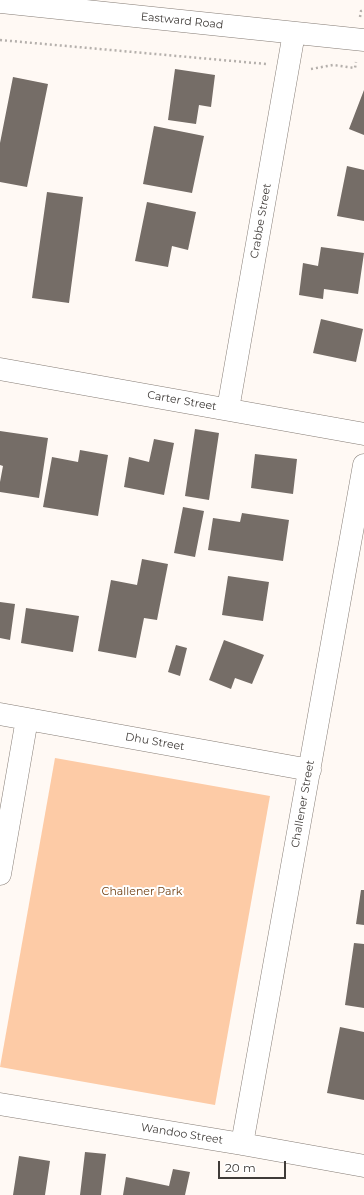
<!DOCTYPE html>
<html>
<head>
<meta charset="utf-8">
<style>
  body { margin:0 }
  #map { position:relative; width:364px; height:1195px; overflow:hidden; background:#fff9f4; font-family:Montserrat,sans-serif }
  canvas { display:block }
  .scale { position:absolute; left:218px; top:1161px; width:68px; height:18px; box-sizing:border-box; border:2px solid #3f3b38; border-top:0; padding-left:5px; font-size:12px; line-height:14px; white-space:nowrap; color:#3f3b38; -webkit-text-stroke:3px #fff; paint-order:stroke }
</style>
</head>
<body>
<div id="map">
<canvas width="364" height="1195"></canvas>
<div class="scale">20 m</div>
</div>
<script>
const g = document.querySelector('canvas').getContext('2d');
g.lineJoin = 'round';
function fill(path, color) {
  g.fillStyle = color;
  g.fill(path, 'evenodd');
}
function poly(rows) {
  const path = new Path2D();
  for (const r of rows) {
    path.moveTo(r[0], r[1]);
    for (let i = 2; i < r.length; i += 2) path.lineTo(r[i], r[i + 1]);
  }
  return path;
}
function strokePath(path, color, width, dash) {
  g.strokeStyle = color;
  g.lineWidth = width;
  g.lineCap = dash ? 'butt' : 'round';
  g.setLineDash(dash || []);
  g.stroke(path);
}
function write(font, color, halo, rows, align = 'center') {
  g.font = font + ' Montserrat,sans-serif';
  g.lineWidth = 4;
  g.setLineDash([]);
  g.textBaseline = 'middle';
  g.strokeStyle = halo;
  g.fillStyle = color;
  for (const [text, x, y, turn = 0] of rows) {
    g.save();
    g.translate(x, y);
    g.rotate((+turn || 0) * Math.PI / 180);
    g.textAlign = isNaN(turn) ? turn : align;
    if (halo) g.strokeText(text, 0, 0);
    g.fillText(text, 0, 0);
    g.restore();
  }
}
fill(poly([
  [55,758,270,796,215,1105,0,1067]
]), '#fdcba6');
fill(poly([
  [175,69,215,75,211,107,199,105,196,124,168,120],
  [13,77,48,84,27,187,0,182,0,143],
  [364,90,364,135,349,129],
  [154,126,204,136,192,193,143,184],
  [347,166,364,170,364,221,337,216],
  [47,192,83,197,69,303,32,298],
  [147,202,196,212,188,250,172,246,168,267,135,261],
  [321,247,364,253,358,294,324,289,323,299,299,295,303,263,318,266],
  [321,319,363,329,356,362,313,353],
  [195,429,219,433,209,500,185,496],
  [0,431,48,438,39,498,0,492,0,482,3,466,0,465],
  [154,439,174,443,164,495,124,487,129,457,149,462],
  [80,450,108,455,98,516,43,507,52,457,78,462],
  [255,454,297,459,293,494,251,488],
  [183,507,204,511,195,557,174,553],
  [242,513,289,520,283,561,208,550,213,518,240,522],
  [142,559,168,564,157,620,144,618,136,658,98,651,111,580,137,585],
  [228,576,269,582,263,621,222,615],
  [0,602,15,604,10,640,0,638],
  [26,608,79,616,73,652,21,643],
  [224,640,264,655,252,684,235,678,231,689,209,680],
  [176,645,187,648,180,676,168,672],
  [361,890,364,890,364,925,356,924],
  [354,943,364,944,364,1008,345,1005],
  [340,1027,364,1032,364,1100,327,1093],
  [85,1152,106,1154,101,1195,80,1195],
  [19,1156,50,1161,45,1195,13,1195],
  [173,1169,190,1172,185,1195,123,1195,126,1177,169,1186]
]), '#756d67');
const minor = poly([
  [0,2,364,40],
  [0,369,364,434],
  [228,409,294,33],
  [0,714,310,770],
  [0,874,27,719],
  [0,1104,242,1144,364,1166],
  [242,1144,364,465]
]);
strokePath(minor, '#857c75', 23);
strokePath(poly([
  [360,17,361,11,364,11],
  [0,40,266,64],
  [311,69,333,65,355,68,356,62]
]), '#b5b0ac', 2.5, [2, 3]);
strokePath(minor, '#fff', 22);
write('11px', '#3f3b38', '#fff', [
  ["Eastward Road",182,21,6],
  ["Crabbe Street",261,221,-80],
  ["Carter Street",182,401,10],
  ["Dhu Street",155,742,10],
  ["Challener Street",303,804,-80],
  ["Wandoo Street",182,1134,9]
]);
write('11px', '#703f11', '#fff', [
  ["Challener Park",142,892]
]);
</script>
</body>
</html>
